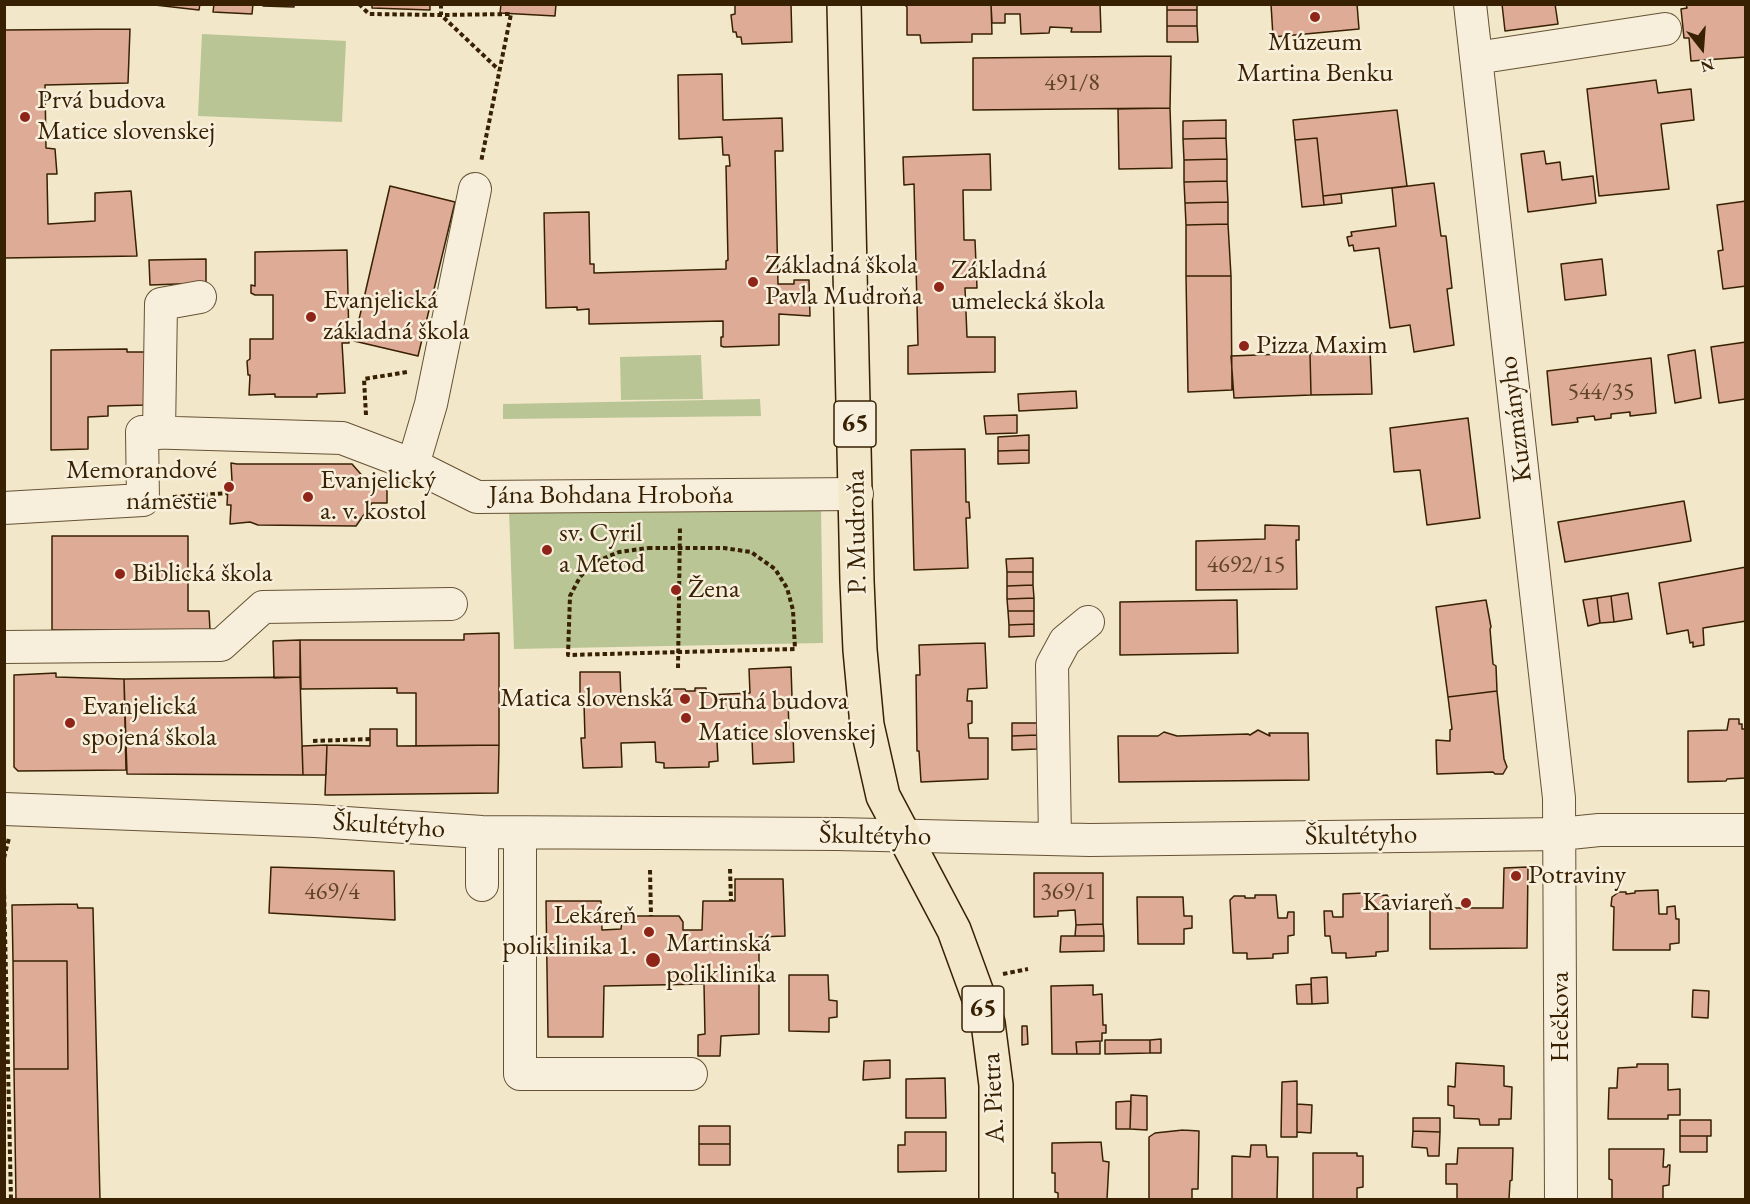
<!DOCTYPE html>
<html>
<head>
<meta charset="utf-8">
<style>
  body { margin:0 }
  #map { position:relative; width:1750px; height:1204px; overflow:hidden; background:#f2e7c9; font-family:"EB Garamond",serif }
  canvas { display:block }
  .frame { position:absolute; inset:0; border:6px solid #372102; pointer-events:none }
  .north { position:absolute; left:1672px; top:18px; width:60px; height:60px; -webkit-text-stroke:4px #f7efdc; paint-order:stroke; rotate:163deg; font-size:16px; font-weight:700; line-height:24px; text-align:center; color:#372102 }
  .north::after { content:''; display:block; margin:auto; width:21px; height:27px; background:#372102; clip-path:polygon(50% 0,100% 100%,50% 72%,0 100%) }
</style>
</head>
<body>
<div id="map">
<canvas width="1750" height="1204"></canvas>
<div class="frame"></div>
<div class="north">N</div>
</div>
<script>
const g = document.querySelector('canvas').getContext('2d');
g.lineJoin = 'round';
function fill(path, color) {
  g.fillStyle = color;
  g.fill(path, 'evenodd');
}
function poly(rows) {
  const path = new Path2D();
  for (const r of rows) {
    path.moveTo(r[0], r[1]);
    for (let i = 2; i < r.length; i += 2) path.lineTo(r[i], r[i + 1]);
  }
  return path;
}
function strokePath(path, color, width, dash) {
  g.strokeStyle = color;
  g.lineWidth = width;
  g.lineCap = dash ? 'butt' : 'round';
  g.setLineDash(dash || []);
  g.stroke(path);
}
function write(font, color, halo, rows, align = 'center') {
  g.font = font + ' "EB Garamond",serif';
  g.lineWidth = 5;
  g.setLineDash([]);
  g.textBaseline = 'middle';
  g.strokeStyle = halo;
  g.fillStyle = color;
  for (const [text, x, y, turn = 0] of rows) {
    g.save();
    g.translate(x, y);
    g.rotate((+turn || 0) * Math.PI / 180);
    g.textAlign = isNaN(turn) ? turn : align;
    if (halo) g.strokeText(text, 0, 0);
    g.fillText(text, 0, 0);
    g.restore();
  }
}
fill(poly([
  [202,34,346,41,342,122,198,116],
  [701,355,703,399,621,400,620,357],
  [760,399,761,416,503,419,503,404],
  [821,506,823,643,514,649,509,510]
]), '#bac596');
const building = poly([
  [146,4,200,4,199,10,146,4],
  [214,4,253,4,252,14,213,12,214,4],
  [263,4,294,4,294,7,263,6,263,4],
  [372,4,430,4,430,10,372,8,372,4],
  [501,4,556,4,555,16,500,13,501,4],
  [735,4,791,4,792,42,742,44,741,37,737,37,736,32,733,32,731,15,735,14,735,4],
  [904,4,991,4,992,34,972,34,972,42,921,43,920,35,907,35,907,7,904,4],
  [991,4,1100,4,1101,32,1071,32,1072,28,1050,27,1049,33,1021,34,1020,14,1005,14,1005,23,992,23,991,4],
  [1167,4,1197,4,1197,10,1167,10,1167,4],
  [1271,4,1357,4,1359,29,1273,37,1271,4],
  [1502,4,1555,4,1558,24,1505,31,1502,4],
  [1686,4,1746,4,1746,57,1691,61,1689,38,1684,38,1681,9,1687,8,1686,4],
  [1167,10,1197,10,1197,26,1167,26,1167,10],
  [1167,26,1197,26,1198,42,1167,42,1167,26],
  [130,29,128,83,45,85,46,148,55,149,57,174,47,174,48,224,95,221,95,193,131,191,137,256,4,258,4,30,130,29],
  [1171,56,1170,108,973,110,973,58,1171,56],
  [722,74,723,120,782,118,783,151,775,151,778,284,794,284,794,280,809,280,810,316,779,314,779,345,724,347,721,346,721,337,723,337,723,321,589,324,589,309,577,310,577,307,546,308,544,213,589,212,590,264,594,264,594,273,726,269,726,261,728,260,726,166,730,166,729,155,723,155,722,137,679,139,678,75,722,74],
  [1656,80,1658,93,1691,89,1694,120,1661,124,1669,189,1599,196,1587,89,1656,80],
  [1170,108,1172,168,1119,169,1118,109,1170,108],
  [1397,110,1407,186,1323,196,1317,138,1295,140,1293,120,1397,110],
  [1226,120,1226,138,1183,139,1183,121,1226,120],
  [1226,138,1227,159,1184,160,1183,139,1226,138],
  [1317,138,1324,205,1302,207,1295,140,1317,138],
  [1544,151,1546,164,1560,162,1562,180,1593,176,1596,203,1528,212,1521,154,1544,151],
  [990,154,991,190,963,190,964,240,975,240,977,288,965,288,967,337,995,337,995,372,908,374,908,346,918,345,914,184,904,185,903,157,990,154],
  [1227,159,1227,181,1184,182,1184,160,1227,159],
  [1227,181,1228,202,1185,203,1184,182,1227,181],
  [1434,183,1441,236,1446,236,1452,288,1447,289,1454,345,1414,352,1410,325,1390,328,1379,248,1354,251,1353,245,1349,246,1347,237,1352,236,1351,232,1396,226,1392,188,1434,183],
  [390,186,455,202,418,356,354,341,390,186],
  [1341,194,1342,203,1324,205,1323,196,1341,194],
  [1746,201,1746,286,1723,289,1718,251,1723,250,1717,205,1746,201],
  [1228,202,1228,224,1186,225,1185,203,1228,202],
  [1228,224,1231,276,1186,276,1186,225,1228,224],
  [347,250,349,343,342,343,345,393,317,394,317,397,275,397,275,394,249,395,250,375,248,375,247,361,250,359,250,339,273,339,273,295,255,295,251,293,251,285,255,286,255,252,347,250],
  [206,259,206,283,150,285,149,260,206,259],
  [1602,259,1606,295,1565,300,1561,264,1602,259],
  [1186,276,1231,276,1232,390,1188,392,1186,276],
  [1746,342,1745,399,1719,403,1711,347,1746,342],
  [127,349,127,352,146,352,146,405,108,406,108,416,88,417,88,449,51,450,51,350,127,349],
  [1370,350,1372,394,1311,395,1310,353,1370,350],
  [1695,350,1701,398,1675,403,1668,355,1695,350],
  [1310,353,1311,395,1234,398,1231,356,1310,353],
  [1651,358,1656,413,1630,416,1630,412,1611,414,1611,418,1595,420,1594,416,1577,418,1578,422,1552,425,1547,371,1651,358],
  [1076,391,1077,408,1019,411,1018,394,1076,391],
  [1017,415,1017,433,986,434,984,416,1017,415],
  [1468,418,1480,518,1427,525,1420,470,1394,472,1390,428,1468,418],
  [1029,435,1029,450,998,451,998,437,1029,435],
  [965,449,966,502,969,502,970,518,966,518,968,568,914,570,911,450,965,449],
  [1029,450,1029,463,998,464,998,451,1029,450],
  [231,463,237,464,352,464,366,480,387,482,387,503,372,503,356,526,258,525,250,522,230,524,231,505,227,505,228,486,228,481,232,481,231,463],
  [1684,501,1691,541,1565,562,1558,522,1684,501],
  [1265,525,1299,526,1299,540,1296,540,1297,589,1196,590,1196,541,1265,539,1265,525],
  [52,536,188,536,188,611,209,611,210,630,52,630,52,536],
  [1033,558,1033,572,1007,572,1006,559,1033,558],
  [1746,567,1746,621,1703,628,1704,645,1698,646,1693,647,1693,642,1690,643,1688,630,1667,634,1659,583,1746,567],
  [1007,572,1033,572,1033,585,1007,586,1007,572],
  [1033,585,1034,598,1007,599,1007,586,1033,585],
  [1628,593,1632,619,1614,622,1611,596,1628,593],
  [1611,596,1614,622,1600,623,1597,598,1611,596],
  [1034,598,1034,611,1008,611,1007,599,1034,598],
  [1597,598,1600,623,1588,626,1583,600,1597,598],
  [1237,600,1238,653,1120,655,1120,602,1237,600],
  [1486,600,1491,627,1490,629,1493,664,1496,666,1497,691,1448,697,1436,607,1486,600],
  [1008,611,1034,611,1034,624,1009,625,1008,611],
  [1034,624,1034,636,1009,637,1009,625,1034,624],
  [499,633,499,745,416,746,416,693,397,693,397,688,301,689,300,640,464,640,464,634,499,633],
  [300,640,300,677,274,678,273,641,300,640],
  [985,643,987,688,968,689,967,701,972,701,972,723,968,724,969,738,988,738,988,779,921,782,919,751,917,751,916,675,920,675,919,645,985,643],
  [791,667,792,697,788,697,789,733,793,733,794,762,753,764,752,739,717,741,718,761,709,762,709,767,664,768,664,763,656,762,655,742,621,743,622,767,583,768,581,738,585,738,584,703,580,703,580,672,620,672,621,698,662,697,663,689,685,689,686,691,695,691,695,688,706,688,707,695,750,693,749,669,791,667],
  [56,673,56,677,124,679,126,770,18,771,14,767,14,675,56,673],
  [300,677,303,775,127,774,124,679,300,677],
  [1497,691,1504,759,1507,767,1503,774,1495,774,1493,772,1437,774,1436,740,1450,741,1450,730,1452,729,1448,697,1497,691],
  [1729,719,1739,719,1739,724,1742,724,1742,729,1746,729,1746,778,1727,779,1726,781,1688,782,1688,731,1727,730,1729,719],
  [1012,723,1037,723,1037,735,1012,736,1012,723],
  [370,729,397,729,397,746,499,745,498,793,325,795,327,745,370,746,370,729],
  [1258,730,1270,736,1269,733,1308,733,1309,780,1119,782,1118,736,1158,736,1164,732,1177,736,1248,734,1250,735,1258,730],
  [1037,735,1037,749,1012,750,1012,736,1037,735],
  [327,745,326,775,303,775,302,746,327,745],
  [271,867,394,871,395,920,269,913,271,867],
  [1528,867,1527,948,1430,949,1430,908,1503,908,1504,868,1528,867],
  [1034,873,1103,873,1103,924,1076,925,1075,910,1058,911,1058,916,1034,917,1034,873],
  [735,879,783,879,785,936,759,937,759,1034,721,1036,720,1056,698,1056,698,1035,705,1034,704,984,604,986,603,1037,548,1037,546,901,601,901,602,930,621,929,622,921,629,916,679,916,683,922,683,930,702,930,703,901,735,901,735,879],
  [1658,890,1659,914,1667,914,1667,907,1675,906,1676,919,1679,919,1679,943,1670,944,1670,950,1613,950,1614,907,1611,906,1612,897,1619,892,1626,892,1626,894,1635,893,1635,891,1658,890],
  [1364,893,1365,897,1387,895,1390,900,1391,908,1388,908,1388,951,1376,952,1376,956,1346,958,1346,953,1332,953,1330,936,1325,936,1324,911,1332,911,1333,917,1343,917,1343,894,1364,893],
  [1255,895,1276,895,1278,918,1287,918,1288,912,1294,912,1294,935,1288,936,1288,953,1273,954,1273,958,1247,959,1247,953,1233,953,1230,900,1234,896,1245,896,1245,898,1255,898,1255,895],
  [1137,897,1183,897,1184,916,1192,916,1192,928,1184,929,1184,944,1138,944,1137,897],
  [77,904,78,908,93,908,100,1200,16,1200,14,1069,68,1069,67,961,13,961,12,905,77,904],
  [1103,924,1104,936,1075,936,1076,925,1103,924],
  [1061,936,1104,936,1104,951,1060,952,1061,936],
  [13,961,67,961,68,1069,14,1069,13,961],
  [789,975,828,975,829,1000,837,1001,837,1017,829,1018,829,1032,789,1031,789,975],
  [1327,977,1328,1003,1312,1004,1311,978,1327,977],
  [1311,984,1312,1004,1297,1004,1296,985,1311,984],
  [1093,985,1093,995,1102,994,1103,1025,1106,1025,1106,1033,1102,1033,1102,1041,1076,1042,1077,1054,1052,1054,1051,986,1093,985],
  [1693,990,1709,991,1708,1018,1692,1017,1693,990],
  [1022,1026,1027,1026,1028,1044,1022,1045,1022,1026],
  [1161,1039,1161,1053,1150,1053,1150,1040,1161,1039],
  [1105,1040,1150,1040,1150,1053,1105,1054,1105,1040],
  [1100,1041,1100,1054,1077,1054,1076,1042,1100,1041],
  [890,1060,890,1078,863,1080,864,1061,890,1060],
  [1456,1063,1504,1066,1504,1086,1512,1087,1511,1119,1499,1119,1499,1125,1480,1125,1479,1119,1454,1118,1454,1106,1448,1105,1448,1086,1455,1087,1456,1063],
  [1637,1064,1668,1064,1668,1090,1680,1089,1680,1115,1668,1115,1668,1119,1608,1119,1609,1088,1617,1088,1618,1068,1637,1067,1637,1064],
  [945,1078,946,1118,906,1118,906,1079,945,1078],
  [1297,1081,1297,1137,1281,1137,1282,1082,1297,1081],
  [1131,1095,1147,1096,1147,1130,1130,1129,1131,1095],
  [1131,1101,1130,1129,1116,1129,1116,1102,1131,1101],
  [1297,1104,1312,1105,1311,1133,1297,1132,1297,1104],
  [1413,1118,1440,1118,1440,1132,1413,1131,1413,1118],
  [1680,1120,1711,1120,1711,1136,1680,1136,1680,1120],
  [699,1126,730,1126,730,1144,699,1144,699,1126],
  [1183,1130,1199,1131,1198,1189,1192,1189,1192,1200,1149,1200,1149,1137,1155,1133,1183,1130],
  [1413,1131,1440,1132,1439,1156,1428,1156,1427,1148,1412,1147,1413,1131],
  [905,1132,946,1132,946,1171,898,1172,898,1145,905,1145,905,1132],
  [1680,1136,1707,1136,1707,1152,1680,1152,1680,1136],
  [1101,1142,1103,1161,1109,1162,1107,1199,1058,1200,1058,1193,1055,1192,1055,1173,1052,1173,1052,1143,1101,1142],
  [699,1144,730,1144,730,1165,699,1165,699,1144],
  [1251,1145,1266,1145,1267,1157,1278,1157,1277,1200,1232,1200,1232,1156,1250,1157,1251,1145],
  [1458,1148,1513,1148,1512,1180,1510,1181,1509,1199,1457,1200,1457,1184,1446,1184,1446,1164,1457,1164,1458,1148],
  [1609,1149,1664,1149,1663,1167,1667,1167,1668,1165,1670,1165,1669,1185,1663,1186,1663,1200,1612,1199,1612,1180,1609,1179,1609,1149],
  [1313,1153,1357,1153,1357,1156,1363,1156,1363,1187,1357,1188,1357,1200,1313,1200,1313,1153]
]);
fill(building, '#deab96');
strokePath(building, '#372102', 1.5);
const minor = poly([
  [1470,4,1559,798,1561,1200],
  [1476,58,1665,29],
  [159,433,161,304,200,297],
  [413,465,431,404,475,189],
  [4,508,143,500,142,432,342,438,413,465,477,497,857,494],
  [4,647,221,645,263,607,451,604],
  [4,809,315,821,482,832,837,834,1090,840,1560,834,1599,830,1746,830],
  [520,833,520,1074,691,1074],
  [1055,838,1052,665,1065,641,1088,622],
  [482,885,482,832]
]);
const major = poly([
  [844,4,857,581,860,650,867,725,883,796,954,930,988,1023,996,1085,996,1200]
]);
strokePath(minor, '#665234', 34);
strokePath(major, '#372102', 36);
strokePath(poly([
  [359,4,369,14,441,15,499,70],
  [441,4,441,15,511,14,481,162],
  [366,415,364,379,407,372],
  [173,497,228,493],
  [648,548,724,548,751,552,775,569,787,588,793,610,795,649,568,655,570,596,580,577,593,563,619,552,648,548],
  [678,668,680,526],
  [313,741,370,739],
  [4,858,9,838],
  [730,869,731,901],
  [650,870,651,916],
  [4,887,11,1200],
  [1003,974,1028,969]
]), '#372102', 4, [4.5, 3]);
strokePath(minor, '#f7efdc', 32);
strokePath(major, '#f2e7c9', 33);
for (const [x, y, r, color] of [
  [1315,17,6,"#8f2418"],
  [25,117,6,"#8f2418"],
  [753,282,6,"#8f2418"],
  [939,287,6,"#8f2418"],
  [311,317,6,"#8f2418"],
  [1244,346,6,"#8f2418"],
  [229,487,6,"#8f2418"],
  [308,497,6,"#8f2418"],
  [547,550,6,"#8f2418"],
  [120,574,6,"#8f2418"],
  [676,590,6,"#8f2418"],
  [685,699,6,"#8f2418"],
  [686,718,6,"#8f2418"],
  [70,723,6,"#8f2418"],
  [1516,876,6,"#8f2418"],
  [1466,903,6,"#8f2418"],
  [649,932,6,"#8f2418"],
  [653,960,8,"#8f2418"]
]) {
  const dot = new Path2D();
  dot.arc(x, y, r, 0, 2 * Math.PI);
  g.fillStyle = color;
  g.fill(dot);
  strokePath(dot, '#f7efdc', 2);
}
write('24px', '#614427', null, [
  ["491/8",1072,83],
  ["544/35",1601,392],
  ["4692/15",1246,565],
  ["469/4",332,892],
  ["369/1",1068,892]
]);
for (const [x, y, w] of [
  [855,424,42],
  [983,1009,42]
]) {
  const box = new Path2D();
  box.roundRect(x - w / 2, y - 23, w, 46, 4.5);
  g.fillStyle = '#f7efdc';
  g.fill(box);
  strokePath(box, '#372102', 1.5);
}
write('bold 26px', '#372102', null, [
  ["65",855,424],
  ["65",983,1009]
]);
write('27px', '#372102', '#f7efdc', [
  ["Múzeum",1315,43,"center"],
  ["Martina Benku",1315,74,"center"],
  ["Prvá budova",37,101],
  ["Matice slovenskej",37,132],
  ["Základná škola",765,266],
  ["Pavla Mudroňa",765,297],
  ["Základná",951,271],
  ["umelecká škola",951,302],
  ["Evanjelická",323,301],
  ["základná škola",323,332],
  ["Pizza Maxim",1256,346],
  ["Memorandové",217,471,"right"],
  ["námestie",217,502,"right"],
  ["Evanjelický",320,481],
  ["a. v. kostol",320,512],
  ["sv. Cyril",559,534],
  ["a Metod",559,565],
  ["Biblická škola",132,574],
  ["Žena",688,590],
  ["Matica slovenská",673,699,"right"],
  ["Druhá budova",698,702],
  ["Matice slovenskej",698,733],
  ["Evanjelická",82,707],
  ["spojená škola",82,738],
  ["Potraviny",1528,876],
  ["Kaviareň",1454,903,"right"],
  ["Lekáreň",637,916,"right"],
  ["poliklinika 1.",637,947,"right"],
  ["Martinská",666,944],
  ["poliklinika",666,975]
], 'left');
write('27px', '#372102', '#f7efdc', [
  ["Kuzmányho",1516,419,-97],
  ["Jána Bohdana Hroboňa",611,496],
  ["P. Mudroňa",857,532,-91],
  ["Škultétyho",389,826,4],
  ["Škultétyho",875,836,1],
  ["Škultétyho",1361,836,-1],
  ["Hečkova",1561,1017,-90],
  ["A. Pietra",994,1098,-93]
]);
</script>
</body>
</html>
